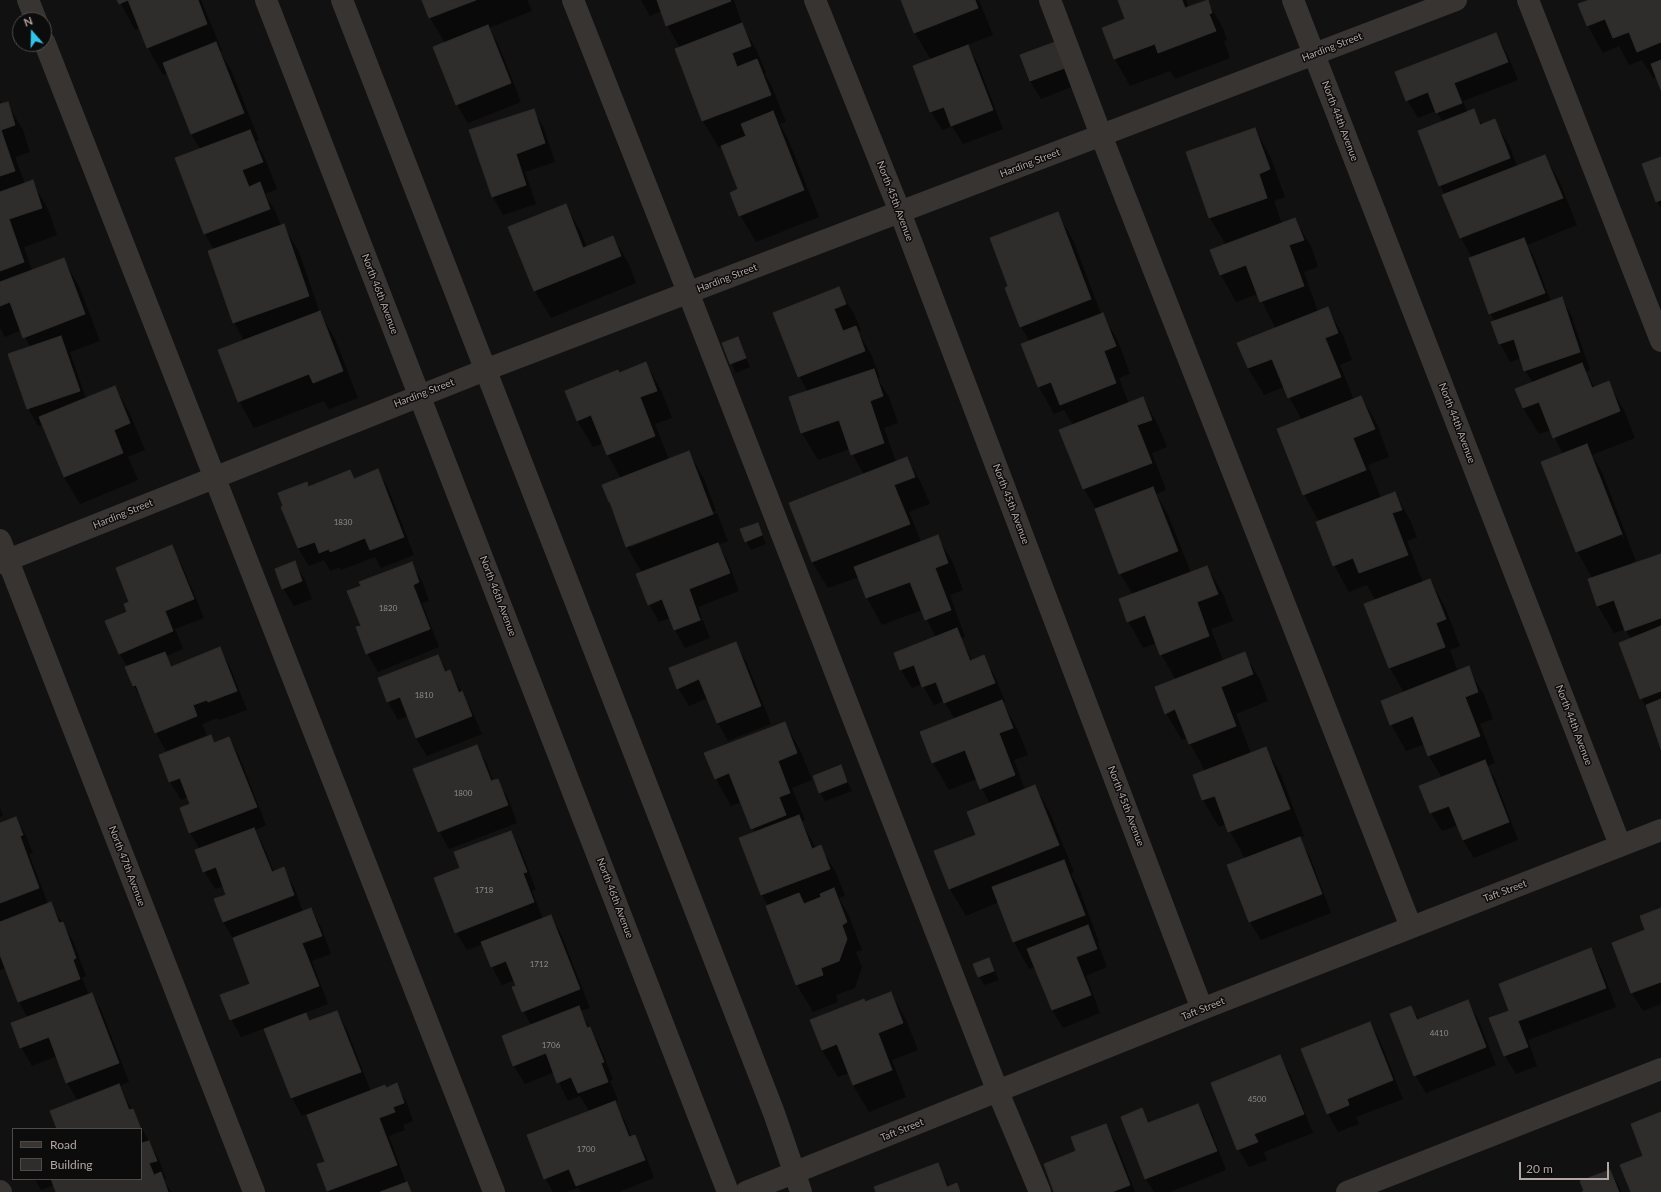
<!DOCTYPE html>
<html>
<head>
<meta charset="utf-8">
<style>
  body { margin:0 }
  #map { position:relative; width:1661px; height:1192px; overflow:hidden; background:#121111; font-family:Lato,sans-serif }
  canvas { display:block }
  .legend { position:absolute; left:12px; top:1128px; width:130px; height:52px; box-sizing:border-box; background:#0d0c0c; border:1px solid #4f4a48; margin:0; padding:5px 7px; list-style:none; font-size:12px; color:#b2a6a3 }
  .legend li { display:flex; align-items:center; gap:8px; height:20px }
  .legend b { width:20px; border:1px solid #4f4a48 }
  .north { position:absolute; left:12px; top:12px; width:40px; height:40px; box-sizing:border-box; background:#0d0c0c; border:1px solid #4f4a48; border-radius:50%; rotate:340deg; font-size:11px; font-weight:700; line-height:16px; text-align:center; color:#b2a6a3 }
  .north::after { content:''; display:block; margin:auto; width:14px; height:18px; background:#34c4e7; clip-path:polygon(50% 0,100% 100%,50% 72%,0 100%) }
  .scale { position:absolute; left:1519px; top:1162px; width:90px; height:18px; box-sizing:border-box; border:2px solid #b2a6a3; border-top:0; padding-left:5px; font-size:12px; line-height:14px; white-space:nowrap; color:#b2a6a3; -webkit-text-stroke:3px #0d0c0c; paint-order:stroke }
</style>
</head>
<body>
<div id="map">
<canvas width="1661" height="1192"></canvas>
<ul class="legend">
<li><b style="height:5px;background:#373432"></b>Road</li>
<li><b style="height:11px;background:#2e2d2c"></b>Building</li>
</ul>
<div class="north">N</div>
<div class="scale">20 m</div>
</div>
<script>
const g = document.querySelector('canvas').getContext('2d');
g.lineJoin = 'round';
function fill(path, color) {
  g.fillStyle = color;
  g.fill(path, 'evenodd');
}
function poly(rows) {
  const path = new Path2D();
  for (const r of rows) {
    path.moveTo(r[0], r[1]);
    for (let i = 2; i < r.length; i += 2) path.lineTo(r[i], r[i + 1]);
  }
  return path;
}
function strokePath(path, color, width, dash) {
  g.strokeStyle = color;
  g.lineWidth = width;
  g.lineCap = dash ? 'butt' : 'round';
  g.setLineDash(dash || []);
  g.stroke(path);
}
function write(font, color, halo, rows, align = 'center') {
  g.font = font + ' Lato,sans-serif';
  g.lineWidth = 3;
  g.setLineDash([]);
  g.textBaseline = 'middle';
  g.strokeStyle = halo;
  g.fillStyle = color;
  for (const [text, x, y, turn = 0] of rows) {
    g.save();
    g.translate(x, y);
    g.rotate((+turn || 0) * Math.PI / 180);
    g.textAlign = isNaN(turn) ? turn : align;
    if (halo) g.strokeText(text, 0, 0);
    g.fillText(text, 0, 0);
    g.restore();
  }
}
fill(poly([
  [119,0,201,0,222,51,220,52,231,70,259,140,256,142,265,158,277,189,265,194,275,211,281,226,283,225,299,252,320,313,335,339,358,398,329,409,324,401,254,428,239,401,244,341,234,322,214,250,205,234,177,159,201,150,191,134,168,73,163,75,148,48,140,28,135,30],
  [423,0,527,0,532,11,489,28,498,44,521,102,468,123,457,105,435,47,445,43,430,18],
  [641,0,734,0,744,29,757,51,766,73,764,73,772,87,786,122,780,124,788,139,819,217,756,242,740,215,739,190,722,147,719,148,703,121,676,50,680,48,667,25,662,11,650,16],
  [902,0,979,0,993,35,967,45,978,64,1003,129,963,144,952,126,942,130,931,112,914,67,931,60,915,33],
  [1119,0,1186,0,1189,8,1207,1,1223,28,1227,40,1224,41,1230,58,1175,79,1170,71,1130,86,1115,59,1103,29,1127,20],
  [1592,0,1661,0,1661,87,1657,76,1653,78,1642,60,1629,65,1619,46,1603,53,1588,26],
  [1496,34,1506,52,1518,80,1463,101,1468,113,1473,110,1482,125,1494,120,1510,147,1517,166,1545,156,1560,183,1577,225,1527,245,1534,257,1551,302,1562,299,1572,317,1590,370,1586,372,1595,388,1608,383,1624,410,1635,438,1592,455,1602,472,1636,561,1632,563,1632,564,1661,555,1661,746,1650,713,1641,698,1631,639,1625,629,1614,633,1598,606,1589,579,1592,578,1577,551,1563,454,1551,430,1539,434,1523,408,1533,383,1525,370,1521,358,1510,362,1500,343,1495,321,1490,313,1472,258,1461,238,1444,195,1445,195,1440,185,1443,122,1436,111,1418,118,1407,100],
  [1597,473,1599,473,1624,538,1623,539],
  [1055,44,1074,86,1041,99,1030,81],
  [0,100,2,105,7,103,23,130,30,152,15,157,25,184,32,182,48,209,57,235,24,247,32,271,63,259,79,286,100,341,70,352,86,399,115,387,130,414,145,450,128,457,138,480,80,504,64,477,43,425,38,426,28,408,30,347,22,330,5,337,0,328],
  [533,110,544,128,555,162,525,172,536,204,503,215,493,197],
  [1255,129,1270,156,1285,197,1274,201,1282,224,1295,220,1311,246,1318,267,1304,272,1318,312,1327,308,1343,335,1352,360,1340,365,1354,400,1361,397,1377,424,1389,457,1368,465,1381,498,1395,493,1410,520,1417,537,1407,541,1423,583,1430,580,1445,607,1460,646,1450,650,1458,672,1468,668,1484,695,1493,719,1480,724,1495,763,1487,766,1495,779,1518,840,1474,858,1463,840,1458,825,1442,831,1431,813,1420,786,1442,778,1429,756,1425,744,1406,751,1391,724,1404,693,1390,668,1366,605,1376,601,1367,585,1349,592,1334,565,1319,522,1304,494,1302,420,1289,397,1284,387,1264,395,1248,368,1276,329,1258,294,1236,302,1221,275,1226,245,1210,218,1187,153],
  [1661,158,1661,208,1657,201],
  [565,205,581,232,587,248,613,237,629,264,636,283,551,318,535,291,510,227],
  [1057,213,1073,240,1101,314,1102,314,1118,341,1130,374,1119,378,1129,404,1143,398,1158,425,1167,447,1152,453,1166,490,1156,494,1168,515,1191,573,1207,567,1223,594,1233,621,1211,629,1223,661,1244,653,1260,680,1268,701,1236,714,1251,754,1266,748,1281,775,1304,836,1299,838,1310,857,1331,913,1261,940,1250,922,1245,859,1226,824,1219,827,1203,800,1194,775,1205,771,1187,738,1182,740,1166,713,1176,680,1161,654,1157,643,1143,648,1128,621,1133,595,1120,573,1096,509,1084,489,1061,430,1073,425,1064,410,1054,414,1039,387,1030,342,1021,327,1009,287],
  [839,289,855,316,861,331,858,332,871,354,880,378,878,379,889,397,898,423,884,428,896,462,907,458,922,485,930,504,909,512,921,542,937,536,953,563,963,590,950,595,965,637,961,638,972,661,983,656,994,675,1005,701,1002,702,1017,728,1028,755,1014,760,1025,790,1035,786,1050,813,1074,872,1071,874,1079,888,1099,942,1098,943,1107,967,1086,976,1100,1013,1063,1028,1052,1010,1035,967,1029,969,1014,942,999,902,966,916,950,889,935,852,977,836,990,804,977,779,949,790,933,763,922,733,955,720,944,701,934,705,922,684,912,688,901,670,895,653,936,637,922,610,882,625,867,598,859,577,828,588,812,562,864,475,850,449,818,460,802,433,790,398,808,392,799,376],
  [737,338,750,367,736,373,723,343],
  [646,363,661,390,672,418,655,424,669,460,689,452,704,479,716,511,631,545,631,547,717,513,728,541,718,545,728,562,739,591,698,607,702,618,676,628,676,630,703,620,710,638,685,648,675,630,670,618,659,622,649,604,642,573,627,547,619,526,621,479,608,455,603,443,593,447,577,420,619,374],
  [377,470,388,488,414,555,381,568,375,557,341,570,340,567,330,571,324,560,309,566,298,548,283,507,306,484,309,488,350,471,354,479],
  [757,524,766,544,751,550,746,541],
  [171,547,182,565,204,618,175,629,183,649,166,656,172,667,220,649,230,667,247,710,219,720,218,718,202,724,207,735,166,751,156,733,144,704,134,686,128,667,119,653,131,602],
  [294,562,305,580,312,599,294,606,283,588],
  [411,563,422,581,429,601,422,603,439,647,378,672,367,653,362,586],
  [735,643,746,661,771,724,728,741,718,723,708,698,689,706,678,688],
  [438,656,447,672,450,671,472,711,482,734,427,756,416,738,408,716,398,720,388,702,379,679],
  [785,723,800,750,812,780,792,788,805,820,801,821,816,848,820,846,836,873,845,896,839,898,849,916,862,950,856,952,862,967,855,988,836,995,838,1002,813,1012,797,985,767,906,768,906,762,895,740,839,755,833,741,802,731,806,716,779],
  [210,737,214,744,229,738,239,756,266,825,255,830,264,847,274,872,283,869,294,887,303,912,311,909,321,927,331,954,312,961,328,1004,305,1013,310,1022,337,1012,347,1030,371,1092,386,1089,396,1085,407,1103,413,1121,403,1125,405,1130,389,1136,406,1183,412,1192,329,1192,318,1165,326,1162,307,1114,302,1116,292,1098,265,1028,241,1037,231,1019,252,984,234,940,223,922,228,895,224,886,215,889,204,871,200,849,190,833,181,809,191,805,188,797,181,800,170,782,160,756],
  [476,746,487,764,493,781,497,780,508,798,517,823,449,849,439,831],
  [840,766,852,791,825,801,820,792],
  [0,807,3,816,0,817],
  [16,818,26,836,33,853,29,854,48,904,50,903,73,941,86,976,82,978,89,995,92,994,102,1012,129,1082,119,1086,159,1160,166,1179,164,1180,171,1192,57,1192,54,1185,41,1190,35,1179,141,1179,141,1129,58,1129,78,1101,67,1083,57,1056,32,1066,21,1047,28,1018,19,1002,6,968,0,970,0,824],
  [510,832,521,850,536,890,532,891,543,919,551,916,561,934,590,1008,580,1011,600,1046,613,1080,610,1081,618,1100,614,1102,625,1121,631,1137,634,1136,645,1154,654,1178,619,1192,581,1192,578,1188,567,1192,553,1192,545,1178,590,1112,580,1096,568,1101,554,1072,525,1084,514,1066,503,1037,532,1026,523,1011,514,987,517,986,515,980,502,985,492,967,483,944,467,950,456,932,462,869],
  [1661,909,1661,1004,1643,1011,1632,993,1613,943,1647,930],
  [1591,950,1601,968,1616,1007,1528,1040,1537,1066,1516,1074,1505,1056,1491,1019,1510,1012],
  [989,959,999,980,984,985,979,976],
  [891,993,906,1020,918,1050,892,1060,906,1097,869,1112,853,1085,849,1073,838,1077,822,1050,811,1021],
  [1467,1001,1478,1019,1496,1065,1426,1093,1415,1075,1411,1007,1419,1020],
  [1370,1023,1380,1041,1403,1099,1356,1117,1359,1124,1338,1132,1328,1114],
  [1280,1056,1290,1074,1313,1133,1264,1152,1267,1160,1249,1167,1238,1149],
  [1198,1105,1208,1123,1226,1170,1170,1192,1154,1192,1146,1179,1122,1117,1142,1109,1150,1123],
  [1105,1125,1116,1143,1135,1192,1055,1192,1078,1152],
  [937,1164,950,1187,956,1184,961,1192,877,1192],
  [1610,1171,1622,1192,1584,1192]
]), '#0007');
const building = poly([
  [117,0,198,0,207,24,147,48,128,0,119,4,117,0],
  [422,0,476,0,429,18,422,0],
  [657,0,730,0,731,1,666,26,657,0],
  [901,0,975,0,978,8,914,33,901,0],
  [1118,0,1182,0,1185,8,1208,0,1212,13,1209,14,1216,31,1158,53,1155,44,1114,59,1102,28,1125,19,1118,0],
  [1589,0,1661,0,1661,42,1637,52,1629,32,1613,38,1605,19,1587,26,1578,4,1589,0],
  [742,23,751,46,732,53,737,67,757,59,771,95,702,121,675,49,742,23],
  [488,25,511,83,456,105,433,47,488,25],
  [1496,33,1508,62,1454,83,1462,103,1436,113,1428,92,1406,101,1395,72,1496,33],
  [216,42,244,113,191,134,163,63,216,42],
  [1055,42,1065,68,1030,81,1020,55,1055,42],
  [968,45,993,110,951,126,944,107,930,112,913,66,968,45],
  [1661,60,1661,90,1651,64,1661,60],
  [8,102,15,125,1,130,15,171,0,176,0,104,8,102],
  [534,109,545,143,516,154,526,185,492,197,469,130,534,109],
  [1474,109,1480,125,1495,119,1510,158,1439,186,1418,131,1474,109],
  [773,111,804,190,739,216,730,193,738,189,721,146,746,136,741,124,773,111],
  [1255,128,1270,169,1259,174,1267,198,1209,218,1186,152,1255,128],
  [250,130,263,162,242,170,249,187,260,182,270,209,204,234,175,158,250,130],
  [1545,155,1563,198,1460,238,1442,195,1545,155],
  [1661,157,1661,200,1656,202,1642,164,1661,157],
  [33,180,42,208,9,219,24,262,0,271,0,192,33,180],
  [566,204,583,248,613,236,621,256,534,291,508,227,566,204],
  [1058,212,1091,299,1020,327,1005,288,1008,286,990,238,1058,212],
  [1295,218,1304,240,1289,245,1304,286,1260,302,1246,265,1220,275,1210,250,1295,218],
  [284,224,309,296,233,323,208,251,284,224],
  [1524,238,1545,293,1489,314,1469,258,1524,238],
  [64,258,85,314,23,338,10,302,0,306,0,282,64,258],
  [839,287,846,304,834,309,843,331,856,326,865,351,798,377,773,313,839,287],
  [1562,297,1580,352,1524,371,1514,339,1499,344,1491,322,1562,297],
  [1328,307,1338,333,1325,338,1341,377,1288,398,1272,359,1248,368,1237,343,1328,307],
  [320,311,343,371,313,383,309,374,238,402,218,350,320,311],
  [1103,313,1116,346,1104,351,1116,383,1060,405,1051,382,1038,387,1021,344,1103,313],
  [61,336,80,391,27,409,8,354,61,336],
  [738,337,746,358,730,364,722,343,738,337],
  [646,362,657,391,640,397,655,436,607,455,591,415,577,421,565,391,618,370,619,373,646,362],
  [1582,363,1592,388,1609,381,1620,411,1553,438,1539,402,1523,408,1515,389,1582,363],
  [874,369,883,396,870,401,884,443,851,455,839,420,801,433,789,397,874,369],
  [115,386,130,423,114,430,123,453,64,477,39,417,115,386],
  [1361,396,1375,429,1353,438,1366,470,1303,495,1277,429,1361,396],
  [1143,397,1152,420,1137,425,1152,463,1083,489,1059,430,1143,397],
  [1587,444,1622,534,1576,552,1541,462,1587,444],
  [689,451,713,514,626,547,610,502,609,502,602,485,689,451],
  [907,457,915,477,894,485,910,524,812,562,789,503,907,457],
  [378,469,404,537,370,550,365,538,330,552,329,549,319,553,315,542,298,548,281,507,283,506,278,493,307,482,308,487,350,470,354,479,378,469],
  [1153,487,1178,551,1119,574,1095,509,1153,487],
  [1395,492,1402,510,1392,513,1408,555,1359,573,1353,558,1333,566,1316,522,1395,492],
  [758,523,762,535,745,542,740,529,758,523],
  [938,535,948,563,935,568,951,610,925,620,910,582,866,598,854,567,938,535],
  [718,543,730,573,689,589,700,620,674,630,662,599,648,605,636,574,718,543],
  [172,545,194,599,165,611,173,631,119,654,105,621,127,612,124,604,129,602,116,568,172,545],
  [1661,554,1661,618,1625,631,1614,600,1597,606,1588,579,1661,554],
  [295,561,302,581,282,589,275,569,295,561],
  [412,562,419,582,413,585,430,629,366,654,356,627,361,626,347,591,361,586,359,582,412,562],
  [1207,566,1218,594,1197,602,1209,636,1160,655,1145,615,1127,622,1119,599,1207,566],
  [1430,579,1446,619,1436,623,1445,647,1389,668,1364,604,1430,579],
  [1661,626,1661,691,1640,699,1619,643,1661,626],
  [957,628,970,661,984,655,995,683,944,703,936,682,922,687,914,665,900,670,894,653,957,628],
  [736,642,761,706,717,723,699,679,677,689,669,668,736,642],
  [220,647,237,691,208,702,207,700,193,705,197,716,155,733,136,685,133,686,125,667,165,652,171,667,220,647],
  [1245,652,1253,674,1221,687,1236,726,1189,744,1175,709,1165,714,1155,687,1245,652],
  [438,655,445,672,450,670,459,693,462,691,472,716,416,738,400,697,387,702,378,678,438,655],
  [1469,666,1478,692,1465,697,1480,736,1428,756,1413,716,1390,725,1381,701,1469,666],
  [1661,699,1661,749,1646,705,1661,699],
  [1002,700,1013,728,999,733,1015,775,980,789,965,750,932,763,920,732,1002,700],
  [785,722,797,753,778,761,790,793,779,797,786,815,751,829,729,773,715,779,704,753,785,722],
  [211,735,214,743,229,737,257,807,189,833,180,808,190,804,180,778,169,782,159,755,211,735],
  [477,745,491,781,498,779,508,805,438,832,413,769,477,745],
  [1266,747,1290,809,1228,832,1215,796,1202,800,1193,775,1266,747],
  [1485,760,1509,822,1463,840,1449,806,1430,813,1419,786,1485,760],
  [841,765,847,782,819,793,813,776,841,765],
  [1035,785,1059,845,949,889,934,851,976,835,967,812,1035,785],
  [799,815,812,849,821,845,830,869,761,895,739,838,799,815],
  [16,817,23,835,20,836,39,888,0,903,0,823,16,817],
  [254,828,272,872,284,867,294,895,223,922,214,899,226,895,216,867,203,872,195,850,254,828],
  [511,831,527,872,523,873,534,902,455,933,434,878,460,868,454,852,511,831],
  [1300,837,1322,894,1249,922,1227,865,1300,837],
  [1064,860,1085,915,1013,942,992,887,1064,860],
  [834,888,847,922,842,925,847,939,839,961,821,968,823,975,796,985,766,906,799,893,804,904,821,897,820,894,834,888],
  [51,902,59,923,63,922,76,958,73,960,80,979,18,1002,0,955,0,922,51,902],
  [311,908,322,936,302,943,319,986,230,1020,220,995,250,984,233,938,311,908],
  [1661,908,1661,982,1631,993,1612,943,1645,930,1640,916,1661,908],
  [551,915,580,989,522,1012,512,987,516,986,506,961,491,967,481,942,551,915],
  [1088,925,1097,949,1076,957,1091,995,1052,1010,1027,949,1088,925],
  [1591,948,1606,988,1518,1021,1528,1047,1504,1056,1489,1018,1509,1011,1499,984,1591,948],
  [989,958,994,971,978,977,973,964,989,958],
  [891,992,903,1023,878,1033,892,1070,853,1085,837,1044,822,1050,810,1020,864,999,865,1002,891,992],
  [92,993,119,1063,66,1083,49,1037,20,1048,11,1023,92,993],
  [1468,1000,1486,1047,1414,1076,1390,1014,1411,1006,1417,1020,1468,1000],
  [579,1006,587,1028,590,1027,604,1062,601,1063,608,1082,578,1093,571,1077,557,1083,546,1053,513,1066,502,1036,579,1006],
  [337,1011,361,1072,291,1098,264,1029,306,1013,309,1021,337,1011],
  [1370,1022,1393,1080,1347,1099,1349,1105,1327,1114,1301,1049,1370,1022],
  [1280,1055,1304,1114,1254,1134,1258,1142,1237,1150,1211,1083,1280,1055],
  [397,1083,404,1103,393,1107,395,1112,379,1118,397,1165,327,1191,317,1164,325,1162,307,1115,385,1085,386,1088,397,1083],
  [119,1084,129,1110,133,1109,141,1129,57,1129,50,1111,119,1084],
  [615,1101,629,1137,635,1135,645,1160,576,1186,569,1169,544,1179,527,1135,615,1101],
  [1198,1104,1217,1151,1145,1179,1121,1117,1142,1108,1148,1123,1198,1104],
  [1661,1112,1661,1192,1631,1192,1620,1165,1643,1156,1631,1124,1661,1112],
  [1106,1124,1130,1185,1112,1192,1054,1192,1044,1164,1076,1151,1071,1137,1106,1124],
  [149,1141,157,1161,149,1163,154,1175,161,1172,168,1192,56,1192,51,1179,141,1179,141,1143,149,1141],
  [938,1163,947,1187,957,1183,960,1192,876,1192,874,1187,938,1163],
  [1610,1170,1619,1192,1582,1192,1584,1191,1580,1181,1610,1170],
  [407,1182,411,1192,380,1192,407,1182]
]);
fill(building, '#2e2d2c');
strokePath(building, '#2e2c2b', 1);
strokePath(poly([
  [28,0,36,20],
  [266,0,728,1192],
  [342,0,774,1113,801,1192],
  [573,0,688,292,998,1092,1040,1192],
  [815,0,900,212,1202,1009],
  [1050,0,1101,135,1411,927],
  [1293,0,1620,845],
  [1528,0,1661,341],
  [44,41,494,1192],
  [0,540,254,1192],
  [0,563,485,370,1456,0],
  [0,1191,1,1192],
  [746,1192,1202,1009,1661,830],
  [1347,1192,1661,1069]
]), '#373432', 22);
write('8px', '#918885', null, [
  ["1830",343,522],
  ["1820",388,608],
  ["1810",424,695],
  ["1800",463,793],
  ["1718",484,890],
  ["1712",539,964],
  ["4410",1439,1033],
  ["1706",551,1045],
  ["4500",1257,1099],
  ["1700",586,1149]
]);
write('10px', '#b2a6a3', '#0d0c0c', [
  ["Harding Street",1332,47,-21],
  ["North 44th Avenue",1340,121,69],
  ["Harding Street",1030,163,-21],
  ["North 45th Avenue",895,201,69],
  ["Harding Street",727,278,-21],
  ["North 46th Avenue",380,294,69],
  ["Harding Street",424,393,-21],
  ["North 44th Avenue",1457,423,69],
  ["North 45th Avenue",1011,504,69],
  ["Harding Street",123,514,-22],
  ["North 46th Avenue",498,596,69],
  ["North 44th Avenue",1574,725,69],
  ["North 45th Avenue",1126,806,69],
  ["North 47th Avenue",127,866,69],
  ["Taft Street",1505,891,-21],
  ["North 46th Avenue",615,898,69],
  ["Taft Street",1203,1009,-22],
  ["Taft Street",902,1130,-22]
]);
</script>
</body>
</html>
